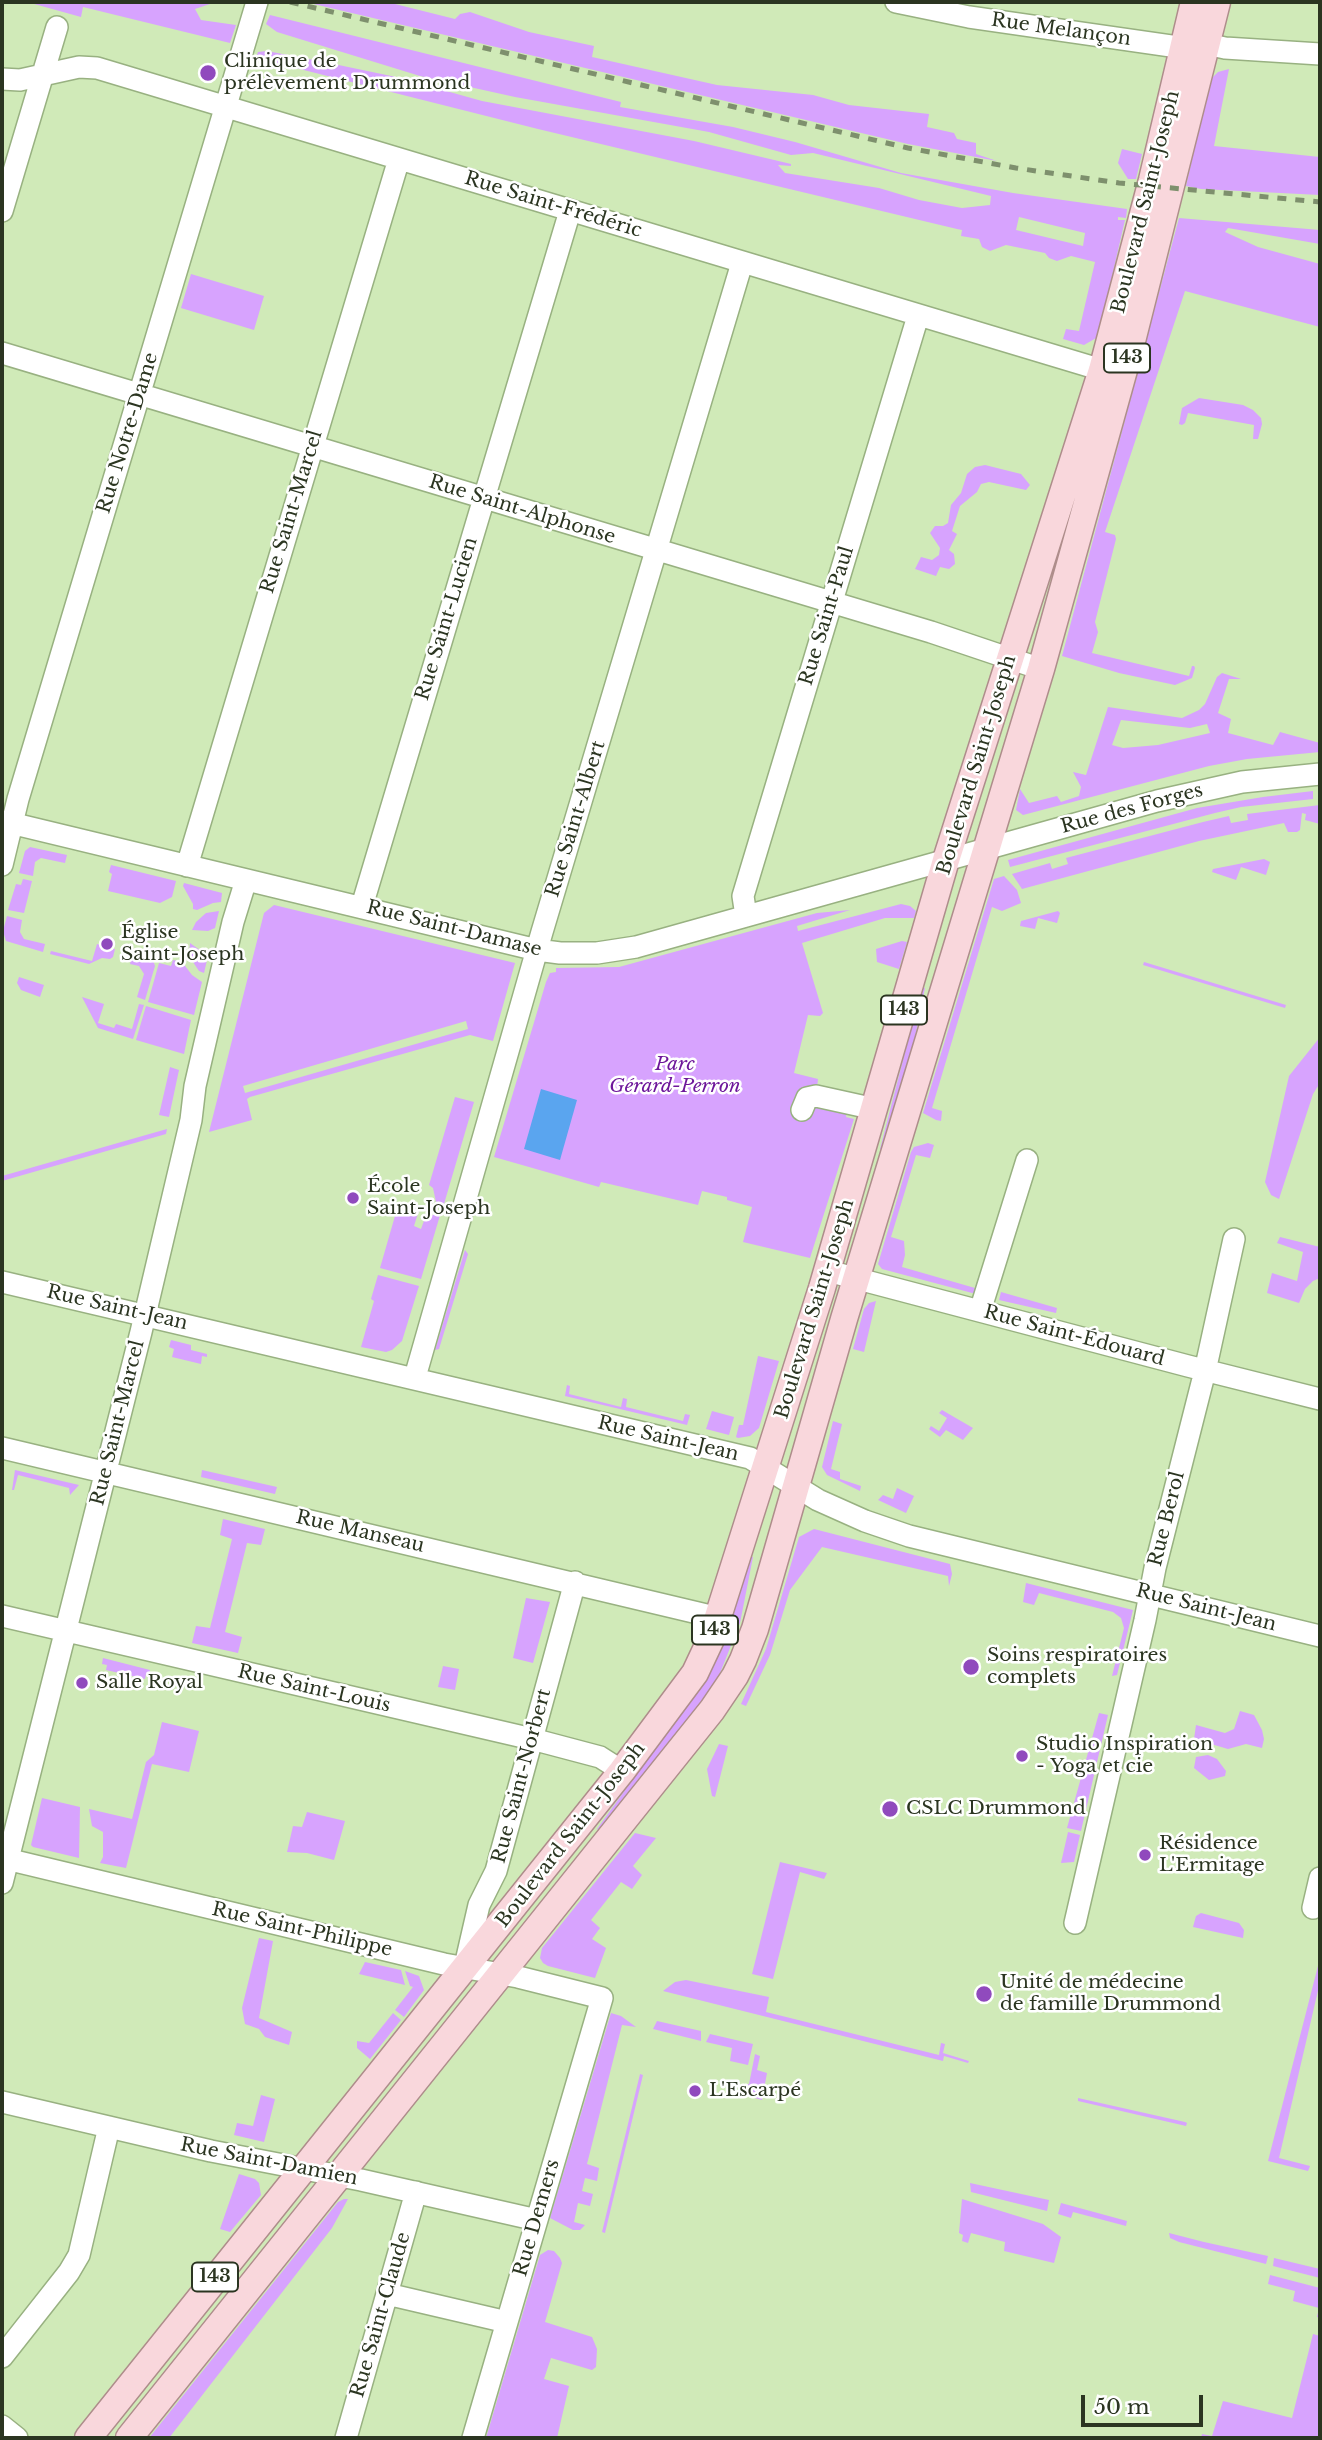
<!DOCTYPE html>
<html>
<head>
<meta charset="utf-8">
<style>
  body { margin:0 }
  #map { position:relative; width:1322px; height:2440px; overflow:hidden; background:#d0eab8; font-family:"Libre Baskerville",serif }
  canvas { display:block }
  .frame { position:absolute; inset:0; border:4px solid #2b3521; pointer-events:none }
  .scale { position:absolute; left:1081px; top:2395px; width:122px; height:32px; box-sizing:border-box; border:4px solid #2b3521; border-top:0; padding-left:9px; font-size:21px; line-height:24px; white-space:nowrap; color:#2b3521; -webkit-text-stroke:5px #fff; paint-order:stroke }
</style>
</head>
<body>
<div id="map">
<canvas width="1322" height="2440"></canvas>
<div class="frame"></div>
<div class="scale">50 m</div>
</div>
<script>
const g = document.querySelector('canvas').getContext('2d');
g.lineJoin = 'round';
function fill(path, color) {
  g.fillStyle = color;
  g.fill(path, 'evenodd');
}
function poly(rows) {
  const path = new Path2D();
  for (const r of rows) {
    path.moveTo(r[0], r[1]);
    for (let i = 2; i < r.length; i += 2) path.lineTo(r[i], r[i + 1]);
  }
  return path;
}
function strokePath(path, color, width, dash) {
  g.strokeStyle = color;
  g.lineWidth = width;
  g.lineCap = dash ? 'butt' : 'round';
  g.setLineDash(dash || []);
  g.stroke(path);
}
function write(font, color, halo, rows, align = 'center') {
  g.font = font + ' "Libre Baskerville",serif';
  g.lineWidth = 5;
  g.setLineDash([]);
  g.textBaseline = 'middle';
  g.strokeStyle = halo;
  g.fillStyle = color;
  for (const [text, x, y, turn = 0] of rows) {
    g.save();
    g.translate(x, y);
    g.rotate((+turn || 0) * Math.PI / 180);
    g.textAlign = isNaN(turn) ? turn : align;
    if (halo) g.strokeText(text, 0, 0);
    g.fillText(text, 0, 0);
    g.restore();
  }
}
fill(poly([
  [27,2,201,2,210,4,195,9,201,20,236,25,230,43,83,7,81,17],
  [305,2,387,2,455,19,460,14,470,12,529,32,594,46,592,57,717,85,813,95,849,105,929,114,927,127,954,133,957,139,976,143,976,154,997,161,908,144],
  [270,15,621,102,620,107,733,127,795,142,901,173,1013,193,1127,209,1126,218,1118,217,1118,220,1125,220,1098,337,1084,345,1063,339,1066,329,1079,331,1095,262,1071,256,1057,261,1049,258,1045,253,1006,245,990,251,982,247,979,239,961,236,962,230,957,229,538,129,256,58,258,52,267,51,329,63,396,77,482,101,694,141,791,164,791,166,778,165,785,173,879,188,919,200,962,208,990,205,991,196,813,153,791,155,709,132,515,97,420,76,277,32,266,24],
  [1019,217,1085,233,1083,246,1016,230],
  [1229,69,1214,146,1320,157,1320,195,1201,189,1186,186,1210,80,1218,72],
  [1122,149,1142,154,1136,179,1128,179,1118,163],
  [1179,218,1320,230,1320,244,1228,228,1225,232,1258,247,1320,264,1320,327,1185,291,1105,532,1115,535,1116,539,1095,622,1098,632,1092,653,1189,676,1192,666,1194,666,1195,668,1192,678,1175,685,1119,673,1062,656],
  [191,274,264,296,254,330,181,308],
  [1199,398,1243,405,1253,410,1261,418,1262,424,1258,439,1253,439,1254,425,1188,413,1185,423,1182,425,1179,424,1182,408],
  [985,465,1021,474,1030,485,1026,490,989,482,981,484,977,492,960,506,952,531,957,534,949,550,954,554,955,564,949,569,940,567,936,576,915,569,921,557,932,560,939,555,940,548,930,533,935,526,943,526,948,523,951,505,961,493,967,474,975,467],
  [1222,673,1241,679,1229,679,1218,713,1231,719,1228,733,1273,745,1280,732,1320,743,1320,752,1247,759,1209,766,1023,815,1016,810,1020,789,1029,803,1057,796,1061,802,1079,796,1081,787,1073,772,1086,775,1108,707,1182,718,1199,710,1205,704,1217,677],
  [1121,720,1190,728,1207,724,1210,733,1158,745,1123,748,1112,745],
  [1313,791,1313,799,1241,807,1215,813,1010,867,1008,860,1197,808,1263,797],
  [1320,805,1320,824,1305,820,1306,814,1302,813,1300,830,1297,832,1288,832,1284,823,1199,841,1022,889,1012,874,1050,863,1052,869,1068,864,1066,858,1203,822,1229,816,1231,823,1248,820,1247,814],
  [30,847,67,855,65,863,41,858,35,862,33,876,19,873,25,851],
  [1264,859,1270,862,1266,875,1241,867,1236,880,1212,872,1213,869],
  [111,865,176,881,172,897,160,903,108,891,112,874,109,872],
  [1004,876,1017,890,1021,903,1002,911,992,907,932,1108,942,1111,941,1121,936,1120,923,1113,994,879],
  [23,879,32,881,24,913,8,910,16,884,21,885],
  [184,883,222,893,221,902,213,903,197,910,193,909,193,904,183,886],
  [901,904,910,906,916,911,914,918,885,918,802,943,823,1013,820,1016,808,1015,794,1073,818,1079,815,1106,847,1112,846,1117,854,1119,810,1258,743,1242,752,1207,727,1200,727,1197,702,1191,698,1205,601,1182,599,1187,494,1157,546,982,550,973,556,972,556,968,619,967,817,913,850,910,797,926,798,931],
  [274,905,515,963,493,1041,470,1035,250,1097,247,1099,252,1120,209,1132,264,913],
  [466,1021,468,1029,245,1093,243,1086],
  [219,911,215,928,208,931,192,930,196,922,206,913],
  [1058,911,1060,913,1057,923,1038,918,1035,929,1020,926,1021,921],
  [7,916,22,920,20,932,24,939,45,944,43,952,6,941,3,931],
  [902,941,907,942,899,969,877,962,876,949],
  [190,943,208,956,204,973,199,971,189,956],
  [97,944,115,949,113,957,110,959,102,958,89,964,50,954,51,951,92,961],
  [133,952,152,957,155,966,145,1000,137,997,144,974,139,966,130,964],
  [173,960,182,962,192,975,202,982,194,1015,148,1002,159,963,171,966],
  [1144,962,1286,1005,1285,1008,1143,965],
  [19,977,44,985,40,997,21,990,17,983],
  [922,987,925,988,910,1061,883,1150,880,1149],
  [82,997,104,1004,98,1023,114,1028,116,1024,132,1029,139,1004,144,1005,133,1039,98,1028],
  [146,1006,191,1020,184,1054,136,1040],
  [1320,1037,1320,1083,1313,1094,1279,1199,1271,1195,1265,1182,1289,1076],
  [170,1067,179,1070,169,1117,159,1115],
  [455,1097,474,1102,444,1204,436,1202,433,1188,429,1185],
  [167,1129,166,1134,2,1181,2,1176],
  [928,1143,934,1145,930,1158,916,1155,891,1237,904,1241,905,1255,902,1267,975,1288,978,1278,981,1279,976,1294,882,1269,878,1264,911,1152,914,1147],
  [415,1208,419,1210,414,1226,421,1229,425,1218,441,1212,421,1279,380,1268,397,1209,413,1214],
  [1280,1237,1320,1247,1320,1278,1313,1281,1305,1289,1299,1303,1267,1293,1272,1273,1297,1281,1303,1252,1277,1243],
  [465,1250,468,1254,439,1349,435,1350],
  [378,1275,419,1286,402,1341,392,1350,386,1352,361,1347,374,1301,371,1299],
  [1001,1292,1057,1308,1056,1313,999,1300],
  [876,1301,864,1352,853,1349,864,1309,869,1303],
  [171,1340,191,1345,191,1350,207,1354,207,1357,202,1356,201,1364,172,1357,174,1349,169,1347],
  [758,1356,779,1361,759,1428,750,1436,738,1438,736,1437,739,1425,743,1425],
  [567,1385,570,1386,569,1394,621,1407,623,1398,627,1399,626,1407,683,1421,685,1414,690,1415,687,1425,565,1396],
  [942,1410,973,1428,963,1440,946,1430,940,1437,929,1429,931,1426,939,1431,947,1418,939,1413],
  [712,1411,734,1417,729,1435,706,1429],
  [833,1421,842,1424,831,1469,840,1472,840,1479,861,1486,860,1491,827,1475,822,1467],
  [15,1470,79,1485,70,1495,69,1488,18,1475,14,1490,12,1490],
  [202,1470,277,1487,275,1494,201,1477],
  [897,1488,914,1496,906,1513,878,1500,883,1495,893,1499],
  [223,1519,265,1529,261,1545,247,1543,225,1632,242,1637,238,1653,192,1643,196,1626,210,1628,232,1539,220,1535],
  [814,1529,950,1564,952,1574,949,1586,948,1576,822,1547,790,1590,770,1655,746,1706,741,1704,766,1649,799,1537],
  [749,1557,753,1557,740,1623,720,1673,706,1697,599,1831,597,1829,672,1725],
  [1026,1583,1133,1610,1117,1675,1112,1676,1124,1628,1121,1618,1113,1612,1039,1593,1034,1605,1023,1602],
  [526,1598,550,1602,533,1663,513,1658],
  [103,1658,150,1670,149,1674,146,1674,145,1679,106,1670,107,1665,102,1664],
  [443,1666,459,1669,455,1690,438,1687],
  [1240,1711,1254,1715,1262,1730,1264,1739,1262,1748,1246,1744,1228,1749,1194,1739,1196,1725,1225,1733,1234,1729],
  [1099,1713,1108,1715,1081,1831,1067,1828],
  [162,1722,199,1731,189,1772,152,1764,126,1868,100,1863,103,1857,103,1832,92,1826,89,1809,132,1819,146,1762,154,1755],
  [719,1744,728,1746,715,1797,712,1796,707,1769],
  [1208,1755,1217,1759,1226,1771,1225,1776,1209,1780,1194,1768,1196,1757],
  [42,1798,80,1807,79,1858,33,1847,31,1845],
  [307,1812,345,1821,334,1860,307,1853,287,1852,293,1826,302,1827],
  [1068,1832,1080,1835,1074,1862,1061,1863],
  [635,1833,656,1838,633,1866,642,1875,632,1889,621,1882,591,1920,600,1928,592,1939,606,1948,595,1978,548,1966,543,1963,540,1958,542,1948],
  [780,1862,827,1873,824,1879,800,1872,773,1979,752,1974],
  [1201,1913,1239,1923,1244,1930,1243,1938,1193,1927,1196,1916],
  [259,1938,273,1941,259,2018,292,2032,289,2045,265,2037,259,2029,245,2024,242,2008],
  [1320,1958,1320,1982,1279,2158,1310,2166,1308,2171,1268,2161],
  [365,1962,401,1970,405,1985,359,1974],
  [405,1971,419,1976,424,1990,404,2017,395,2010,413,1987,410,1986],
  [686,1980,769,1997,766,2012,939,2055,941,2043,945,2044,943,2053,969,2061,968,2063,944,2056,943,2061,663,1991,675,1982],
  [393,2013,401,2020,370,2059,357,2048,357,2041,369,2043],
  [611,2013,621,2016,636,2027,622,2025,587,2164,599,2168,597,2181,585,2178,582,2191,593,2194,590,2206,578,2203,574,2222,585,2225,580,2230,573,2230,550,2218],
  [657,2021,701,2031,701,2041,653,2029],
  [710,2034,753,2044,748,2065,730,2061,732,2048,706,2042],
  [755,2054,760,2056,757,2070,767,2073,762,2100,744,2095,747,2084,749,2084],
  [640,2074,643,2075,605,2233,602,2232],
  [261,2095,275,2099,264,2142,234,2135,237,2123,253,2126],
  [1078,2098,1185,2122,1187,2123,1186,2126,1078,2101],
  [239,2174,255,2179,259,2183,261,2195,230,2232,220,2229],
  [970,2183,1049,2200,1047,2211,971,2192],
  [344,2199,348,2199,332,2228,169,2438,149,2438,338,2202],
  [962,2199,1043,2224,1061,2237,1054,2263,1004,2251,1005,2242,971,2233,968,2243,962,2241,963,2235,959,2233],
  [1061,2203,1127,2221,1126,2226,1073,2212,1071,2218,1058,2214],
  [1169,2233,1204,2242,1268,2256,1266,2264,1179,2242,1170,2238],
  [548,2250,554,2251,560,2258,562,2263,545,2322,592,2337,597,2349,596,2367,592,2370,551,2358,544,2379,569,2386,557,2438,486,2438,540,2255],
  [1274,2258,1320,2269,1320,2278,1273,2266],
  [1270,2275,1320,2288,1320,2318,1317,2317,1319,2308,1293,2301,1295,2291,1268,2284],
  [1313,2334,1320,2336,1320,2438,1201,2438,1202,2434,1212,2436,1223,2401,1292,2418]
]), '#d7a3fe');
fill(poly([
  [541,1089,577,1100,560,1160,524,1149]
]), '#5aa5ef');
const minor = poly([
  [896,2,969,17,1185,48],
  [1206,44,1225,48,1320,54],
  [2,79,20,80,79,67,97,68,1102,370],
  [2,211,57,27],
  [2,353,931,632,1041,669],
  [2,821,537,950,560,953,597,953,636,947,1157,801,1242,782,1320,774],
  [2,865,18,799,257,2],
  [187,866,399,159],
  [362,906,570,211],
  [746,916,743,896,918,316],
  [802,1110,807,1098,816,1096,875,1109],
  [828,1271,1188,1366,1320,1399],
  [2,1282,750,1458,818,1500,865,1521,909,1536,1320,1636],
  [980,1311,1027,1160],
  [415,1377,542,932,742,263],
  [2,1448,719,1618],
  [2,1616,532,1739,600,1757,622,1771],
  [2,1858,444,1964,518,1977,602,1998,473,2438],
  [2,1883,141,1332,191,1120,195,1086,233,922,246,880],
  [1313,1908,1320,1878],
  [1075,1923,1145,1620,1155,1568,1205,1371,1234,1239],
  [465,1966,479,1905,496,1871,575,1582],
  [2,2102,211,2151,361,2180,537,2220],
  [387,2294,507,2322],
  [2,2357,69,2272,79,2255,109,2127],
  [2,2426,17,2438],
  [346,2438,416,2192]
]);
const major = poly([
  [88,2438,622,1771,695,1673,711,1639,822,1288,946,860,1102,370,1152,180,1194,2],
  [129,2438,712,1710,735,1676,743,1660,755,1629,844,1319,1041,669,1132,341,1217,2]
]);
strokePath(minor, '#98b181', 24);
strokePath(major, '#ae8d8b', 29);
strokePath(minor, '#fff', 21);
strokePath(major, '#f9d7dc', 26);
strokePath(poly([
  [290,2,908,148,1016,168,1119,183,1320,202]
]), '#7e906d', 5, [9, 9]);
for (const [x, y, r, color] of [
  [208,73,9,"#904abd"],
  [107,944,7,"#904abd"],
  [353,1198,7,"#904abd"],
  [971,1667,9,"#904abd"],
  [82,1683,7,"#904abd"],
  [1022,1756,7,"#904abd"],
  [890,1809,9,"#904abd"],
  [1145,1855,7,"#904abd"],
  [984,1994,9,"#904abd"],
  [695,2091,7,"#904abd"]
]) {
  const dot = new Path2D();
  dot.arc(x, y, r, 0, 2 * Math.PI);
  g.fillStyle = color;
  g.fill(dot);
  strokePath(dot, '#fff', 2.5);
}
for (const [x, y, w] of [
  [1127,358,46],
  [904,1010,46],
  [715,1630,46],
  [215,2277,46]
]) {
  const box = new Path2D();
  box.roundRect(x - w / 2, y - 14.5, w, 29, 5);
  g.fillStyle = '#fff';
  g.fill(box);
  strokePath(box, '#2b3521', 2);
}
write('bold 18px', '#2b3521', null, [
  ["143",1127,358],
  ["143",904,1010],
  ["143",715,1630],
  ["143",215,2277]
]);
write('19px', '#2b3521', '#fff', [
  ["Rue Melançon",1061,30,8],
  ["Boulevard Saint-Joseph",1146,202,-76],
  ["Rue Saint-Frédéric",553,205,17],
  ["Rue Notre-Dame",128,433,-73],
  ["Rue Saint-Alphonse",522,510,17],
  ["Rue Saint-Marcel",292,512,-73],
  ["Rue Saint-Paul",827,616,-73],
  ["Rue Saint-Lucien",447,619,-73],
  ["Boulevard Saint-Joseph",977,765,-73],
  ["Rue des Forges",1132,809,-15],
  ["Rue Saint-Albert",576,819,-73],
  ["Rue Saint-Damase",454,929,14],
  ["Rue Saint-Jean",117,1308,13],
  ["Boulevard Saint-Joseph",815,1309,-73],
  ["Rue Saint-Édouard",1074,1336,15],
  ["Rue Saint-Marcel",118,1423,-76],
  ["Rue Saint-Jean",668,1439,13],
  ["Rue Berol",1167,1519,-76],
  ["Rue Manseau",360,1532,13],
  ["Rue Saint-Jean",1206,1608,14],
  ["Rue Saint-Louis",314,1689,13],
  ["Rue Saint-Norbert",522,1776,-75],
  ["Boulevard Saint-Joseph",571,1835,-52],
  ["Rue Saint-Philippe",302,1930,13],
  ["Rue Saint-Damien",269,2162,11],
  ["Rue Demers",537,2218,-74],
  ["Rue Saint-Claude",381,2315,-74]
]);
write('19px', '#2b3521', '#fff', [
  ["Clinique de",224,62],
  ["prélèvement Drummond",224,84],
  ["Église",121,933],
  ["Saint-Joseph",121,955],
  ["École",367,1187],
  ["Saint-Joseph",367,1209],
  ["Soins respiratoires",987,1656],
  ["complets",987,1678],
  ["Salle Royal",96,1683],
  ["Studio Inspiration",1036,1745],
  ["- Yoga et cie",1036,1767],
  ["CSLC Drummond",906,1809],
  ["Résidence",1159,1844],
  ["L'Ermitage",1159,1866],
  ["Unité de médecine",1000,1983],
  ["de famille Drummond",1000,2005],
  ["L'Escarpé",709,2091]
], 'left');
write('italic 19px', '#6d169a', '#fff', [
  ["Parc",675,1065],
  ["Gérard-Perron",675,1087]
]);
</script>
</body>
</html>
